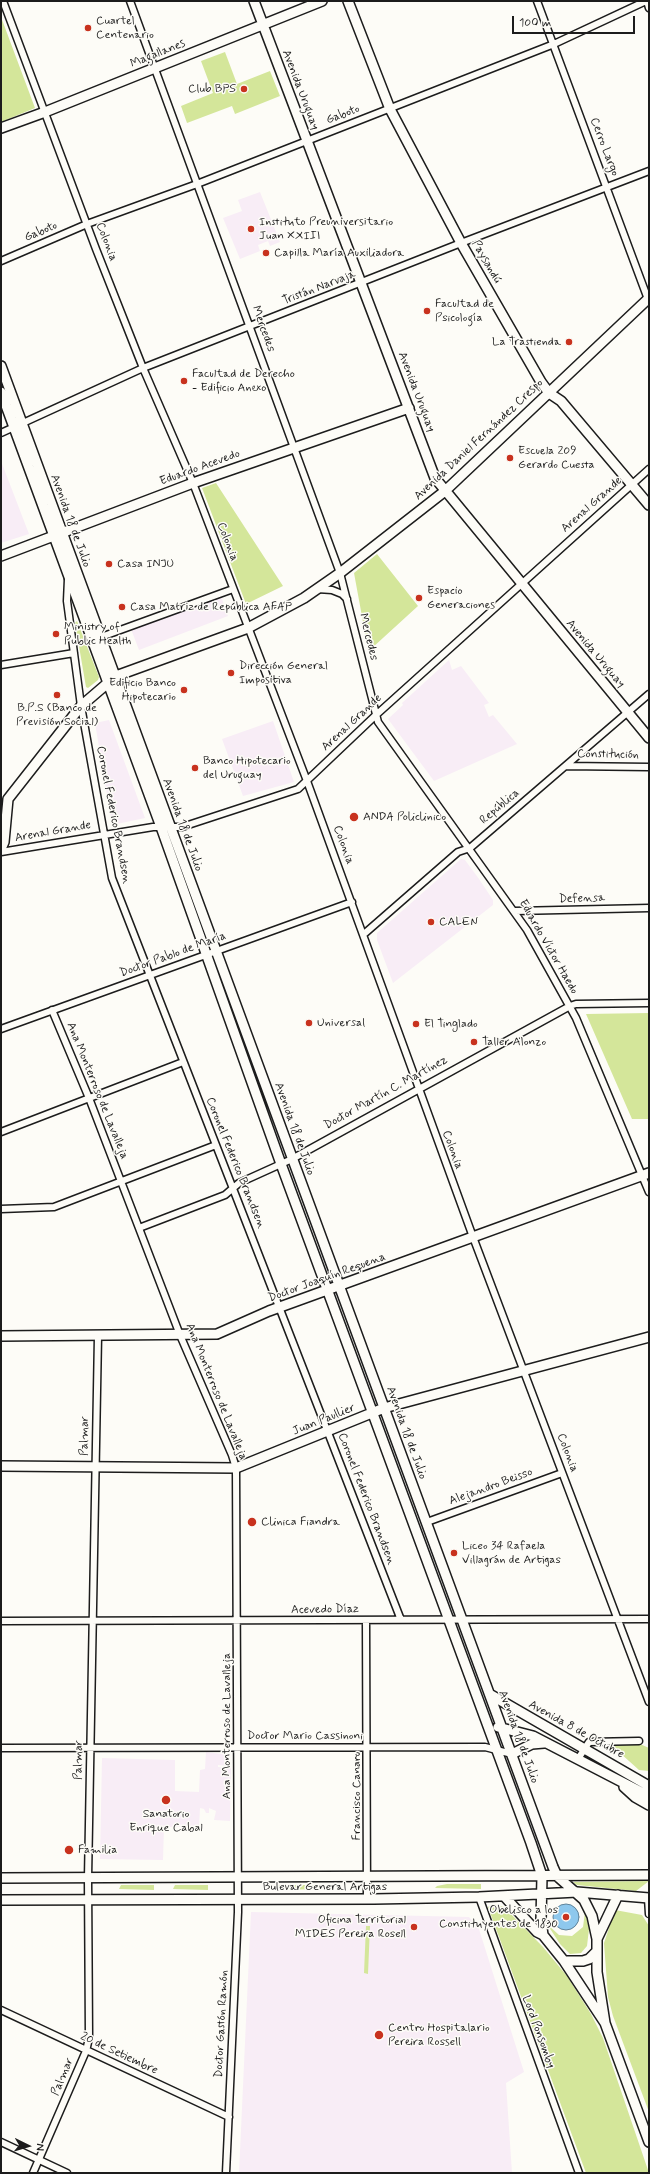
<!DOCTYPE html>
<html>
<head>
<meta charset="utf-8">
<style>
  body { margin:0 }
  #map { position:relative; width:650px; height:2174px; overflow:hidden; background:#fdfcf7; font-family:Mynerve,sans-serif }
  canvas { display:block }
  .frame { position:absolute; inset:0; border:2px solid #1c1c1c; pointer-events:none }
  .north { position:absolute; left:8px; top:2126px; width:40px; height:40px; -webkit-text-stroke:3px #fdfcf7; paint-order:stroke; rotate:95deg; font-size:11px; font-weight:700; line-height:16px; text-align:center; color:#1c1c1c }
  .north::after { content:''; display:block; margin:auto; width:14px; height:18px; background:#1c1c1c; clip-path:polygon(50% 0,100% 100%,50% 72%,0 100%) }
  .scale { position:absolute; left:512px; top:16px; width:123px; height:18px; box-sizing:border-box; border:2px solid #1c1c1c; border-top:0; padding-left:5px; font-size:12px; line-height:14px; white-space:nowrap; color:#1c1c1c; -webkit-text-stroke:3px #fdfcf7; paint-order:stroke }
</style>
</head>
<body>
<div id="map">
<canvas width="650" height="2174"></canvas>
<div class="frame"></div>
<div class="north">N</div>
<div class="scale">100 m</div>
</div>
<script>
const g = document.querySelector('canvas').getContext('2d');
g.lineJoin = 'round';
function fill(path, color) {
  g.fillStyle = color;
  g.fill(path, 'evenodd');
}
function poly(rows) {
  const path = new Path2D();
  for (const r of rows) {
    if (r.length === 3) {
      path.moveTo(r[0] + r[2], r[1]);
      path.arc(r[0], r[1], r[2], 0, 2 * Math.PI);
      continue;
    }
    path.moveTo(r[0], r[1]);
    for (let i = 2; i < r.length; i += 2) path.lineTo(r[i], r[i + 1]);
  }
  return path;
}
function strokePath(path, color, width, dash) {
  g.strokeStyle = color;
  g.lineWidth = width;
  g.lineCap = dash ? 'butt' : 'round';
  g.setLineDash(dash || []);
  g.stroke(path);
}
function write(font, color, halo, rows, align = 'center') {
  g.font = font + ' Mynerve,sans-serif';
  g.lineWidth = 3;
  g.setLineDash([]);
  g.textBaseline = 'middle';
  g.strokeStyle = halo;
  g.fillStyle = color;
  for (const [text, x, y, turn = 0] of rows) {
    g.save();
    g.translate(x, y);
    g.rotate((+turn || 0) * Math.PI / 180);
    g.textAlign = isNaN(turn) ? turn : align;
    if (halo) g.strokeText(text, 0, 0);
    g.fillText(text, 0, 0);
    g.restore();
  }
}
fill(poly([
  [260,192,280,242,270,246,268,241,258,245,260,251,240,259,223,218,242,211,238,200],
  [1,461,29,534,1,543],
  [221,596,228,616,139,650,131,629],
  [449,660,452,670,461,666,489,703,484,705,489,717,493,715,517,744,434,781,388,719,403,705,402,703],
  [109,720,145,818,112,825,95,723],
  [273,721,294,782,243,796,222,739],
  [461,859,465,860,479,879,493,900,493,905,393,983,377,940,377,933],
  [206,1752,229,1755,227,1757,229,1766,218,1765,218,1767,231,1768,230,1821,214,1820,216,1811,209,1808,209,1813,206,1813,204,1809,200,1808,199,1827,164,1827,163,1860,100,1859,102,1758,175,1760,175,1791,199,1792,200,1770,205,1769],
  [251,1912,469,1917,479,1929,524,2072,506,2083,512,2173,239,2173]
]), '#f8edf6');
fill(poly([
  [1,17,35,108,1,122],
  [225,52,237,84,270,71,280,96,235,114,232,106,187,123,181,106,213,93,201,61],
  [216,483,283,586,246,604,202,488],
  [377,554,418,606,372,648,368,649,354,573],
  [77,621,99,677,98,680,88,688,86,687,75,623],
  [649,1013,649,1119,632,1119,586,1014],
  [610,1744,640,1744,649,1748,649,1771,639,1770],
  [649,1881,636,1891,577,1885,573,1882],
  [447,1884,481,1884,481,1889,435,1888,437,1886],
  [154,1885,154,1890,119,1889,121,1885],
  [208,1885,208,1890,173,1889,175,1885],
  [270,1885,325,1885,326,1889,272,1890],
  [493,1904,504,1907,543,1947,567,1976,591,2014,603,2038,649,2173,586,2173,488,1907],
  [615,1910,642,1915,649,1926,649,2112,613,2016,608,1997,604,1943],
  [585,1912,589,1929,587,1946,581,1953,570,1954,560,1944,547,1924,559,1935,572,1936,583,1927],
  [366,1926,370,1926,368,1974,364,1973]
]), '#d4e69a');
const water = poly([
  [566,1917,13]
]);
fill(water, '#8ec8ed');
strokePath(water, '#608399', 1);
const street = poly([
  [3,1,96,249,143,368,193,483,307,781,473,1237,649,1702],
  [130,1,340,573,378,722,527,930,576,1018,649,1192],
  [537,1,649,302],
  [647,1,649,8],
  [1,261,87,224,197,184,554,44,646,1],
  [1,433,143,368,461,243,649,171],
  [68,579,67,601,81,706,112,878,401,1620],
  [317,589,332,590,342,594,347,599],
  [101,637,233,589],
  [1,665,74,653],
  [566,766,649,767],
  [1,852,153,827,182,827,298,789,376,715,649,469],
  [515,911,649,908],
  [364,934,458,852,470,848,649,694],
  [52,1010,89,1098,180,1335,232,1455,236,1468,238,1912,226,2173],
  [1,1029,352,902],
  [1,1132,183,1062],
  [1,1209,54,1207,216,1145],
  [139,1228,225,1195,239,1183,292,1159,570,1006,576,1004,649,1003],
  [427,1522,562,1473],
  [366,1620,367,1899],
  [1,1621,649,1619],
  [1,1748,485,1747,512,1754],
  [578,1759,589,1742,639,1741],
  [479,1897,579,2173],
  [648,1898,649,1914],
  [1,2010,229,2117],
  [1,2142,67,2173],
  [33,2173,86,2051,89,2038,88,1878,98,1336]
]);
const secondary = poly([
  [254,1,435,478,649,738],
  [348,1,390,109,461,243,541,382,549,393,561,401,649,505],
  [1,128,45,112,322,1],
  [1,366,553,1867,557,1876,584,1900,592,1916,597,1939,597,1972,605,2023,649,2142],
  [1,392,161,827,281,1164,531,1843,542,1876,541,1920,543,1935],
  [1,556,193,483,409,408],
  [1,849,4,842,8,799,81,706,116,676,248,628,304,598,340,573,445,491,649,298],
  [1,1336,217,1334,269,1311,649,1173],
  [1,1466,236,1468,384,1408,649,1337],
  [491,1695,649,1786],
  [498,1727,533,1736,649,1796],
  [512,1754,532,1744,544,1743],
  [624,1787,635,1797,649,1805],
  [1,1878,649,1875],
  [504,1896,537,1932,543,1935,564,1961,605,2023],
  [1,1900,374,1899,479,1897,577,1892,649,1898],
  [597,1939,618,1895],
  [564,1961,583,1961,589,1959,596,1952]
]);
strokePath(street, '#1c1c1c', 9);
strokePath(secondary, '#1c1c1c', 12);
strokePath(street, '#fdfcf7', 6);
strokePath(secondary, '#fdfcf7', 9);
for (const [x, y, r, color] of [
  [88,28,4,"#c8321e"],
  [244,89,4,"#c8321e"],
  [251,229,4,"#c8321e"],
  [266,253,4,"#c8321e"],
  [427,311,4,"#c8321e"],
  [569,342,4,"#c8321e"],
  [184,381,4,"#c8321e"],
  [510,458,4,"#c8321e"],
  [109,564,4,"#c8321e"],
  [419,598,4,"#c8321e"],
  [122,607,4,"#c8321e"],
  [56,634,4,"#c8321e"],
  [231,673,4,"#c8321e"],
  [184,690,4,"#c8321e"],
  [57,695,4,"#c8321e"],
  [195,768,4,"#c8321e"],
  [354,817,5,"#c8321e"],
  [431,922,4,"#c8321e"],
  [309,1023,4,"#c8321e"],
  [416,1024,4,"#c8321e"],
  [474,1042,4,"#c8321e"],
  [252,1522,5,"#c8321e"],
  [454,1553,4,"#c8321e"],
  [166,1800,5,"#c8321e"],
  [69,1850,5,"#c8321e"],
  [566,1917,4,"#c8321e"],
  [414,1927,4,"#c8321e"],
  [379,2035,5,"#c8321e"]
]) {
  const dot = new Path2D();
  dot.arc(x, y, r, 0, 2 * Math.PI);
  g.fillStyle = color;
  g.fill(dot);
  strokePath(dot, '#fdfcf7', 1.5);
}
write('12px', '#1c1c1c', '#fdfcf7', [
  ["Cuartel",96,21],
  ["Centenario",96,35],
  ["Club BPS",236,89,"right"],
  ["Instituto Preuniversitario",259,222],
  ["Juan XXIII",259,236],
  ["Capilla María Auxiliadora",274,253],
  ["Facultad de",435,304],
  ["Psicología",435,318],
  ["La Trastienda",561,342,"right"],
  ["Facultad de Derecho",192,374],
  ["- Edificio Anexo",192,388],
  ["Escuela 209",518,451],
  ["Gerardo Cuesta",518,465],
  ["Casa INJU",117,564],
  ["Espacio",427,591],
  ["Generaciones",427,605],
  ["Casa Matriz de República AFAP",130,607],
  ["Ministry of",64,627],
  ["Public Health",64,641],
  ["Dirección General",239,666],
  ["Impositiva",239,680],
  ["Edificio Banco",176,683,"right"],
  ["Hipotecario",176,697,"right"],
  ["B.P.S (Banco de",57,708,"center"],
  ["Previsión Social)",57,722,"center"],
  ["Banco Hipotecario",203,761],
  ["del Uruguay",203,775],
  ["ANDA Policlinico",363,817],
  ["CALEN",439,922],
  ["Universal",317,1023],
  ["El Tinglado",424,1024],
  ["Taller Alonzo",482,1042],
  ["Clinica Fiandra",261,1522],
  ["Liceo 34 Rafaela",462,1546],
  ["Villagrán de Artigas",462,1560],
  ["Sanatorio",166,1814,"center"],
  ["Enrique Cabal",166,1828,"center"],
  ["Familia",78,1850],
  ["Obelisco a los",558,1910,"right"],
  ["Constituyentes de 1830",558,1924,"right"],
  ["Oficina Territorial",406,1920,"right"],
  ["MIDES Pereira Rosell",406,1934,"right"],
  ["Centro Hospitalario",388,2028],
  ["Pereira Rossell",388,2042]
], 'left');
write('12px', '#1c1c1c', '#fdfcf7', [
  ["Magallanes",158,54,-22],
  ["Avenida Uruguay",300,90,69],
  ["Gaboto",343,115,-21],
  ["Cerro Largo",604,147,69],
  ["Gaboto",41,232,-23],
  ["Colonia",106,242,69],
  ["Paysandú",486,262,60],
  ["Tristán Narvaja",319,288,-21],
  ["Mercedes",263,329,70],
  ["Avenida Uruguay",416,392,69],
  ["Avenida Daniel Fernández Crespo",479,440,-43],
  ["Eduardo Acevedo",200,468,-20],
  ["Arenal Grande",592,505,-42],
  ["Avenida 18 de Julio",70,521,70],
  ["Colonia",227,542,69],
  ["Mercedes",368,637,76],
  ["Avenida Uruguay",595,654,50],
  ["Arenal Grande",352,723,-43],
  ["Constitución",608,755,1],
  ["República",500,807,-40],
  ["Coronel Federico Brandsen",113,815,79],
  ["Avenida 18 de Julio",182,825,70],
  ["Arenal Grande",53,832,-10],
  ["Colonia",343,845,70],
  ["Defensa",582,899,-2],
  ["Eduardo Víctor Haedo",548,947,60],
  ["Doctor Pablo de María",173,955,-20],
  ["Ana Monterroso de Lavalleja",97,1091,68],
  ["Doctor Martín C. Martínez",386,1093,-29],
  ["Avenida 18 de Julio",294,1129,70],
  ["Colonia",452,1150,70],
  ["Coronel Federico Brandsen",235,1163,68],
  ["Doctor Joaquín Requena",327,1278,-20],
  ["Ana Monterroso de Lavalleja",216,1392,68],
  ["Juan Paullier",324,1420,-22],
  ["Avenida 18 de Julio",406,1433,70],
  ["Palmar",85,1436,-89],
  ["Colonia",567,1453,69],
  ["Alejandro Beisso",491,1487,-20],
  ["Coronel Federico Brandsen",366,1499,69],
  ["Acevedo Díaz",325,1610,-1],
  ["Ana Monterroso de Lavalleja",227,1726,-90],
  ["Avenida 8 de Octubre",576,1730,29],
  ["Doctor Mario Cassinoni",305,1736],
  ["Avenida 18 de Julio",518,1737,70],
  ["Palmar",79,1760,-89],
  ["Francisco Canaro",357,1796,-90],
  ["Bulevar General Artigas",325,1887],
  ["Doctor Gastón Ramón",222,2024,-87],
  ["Lord Ponsomby",538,2032,70],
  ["20 de Setiembre",119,2054,25],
  ["Palmar",63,2077,-67]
]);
</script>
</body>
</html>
